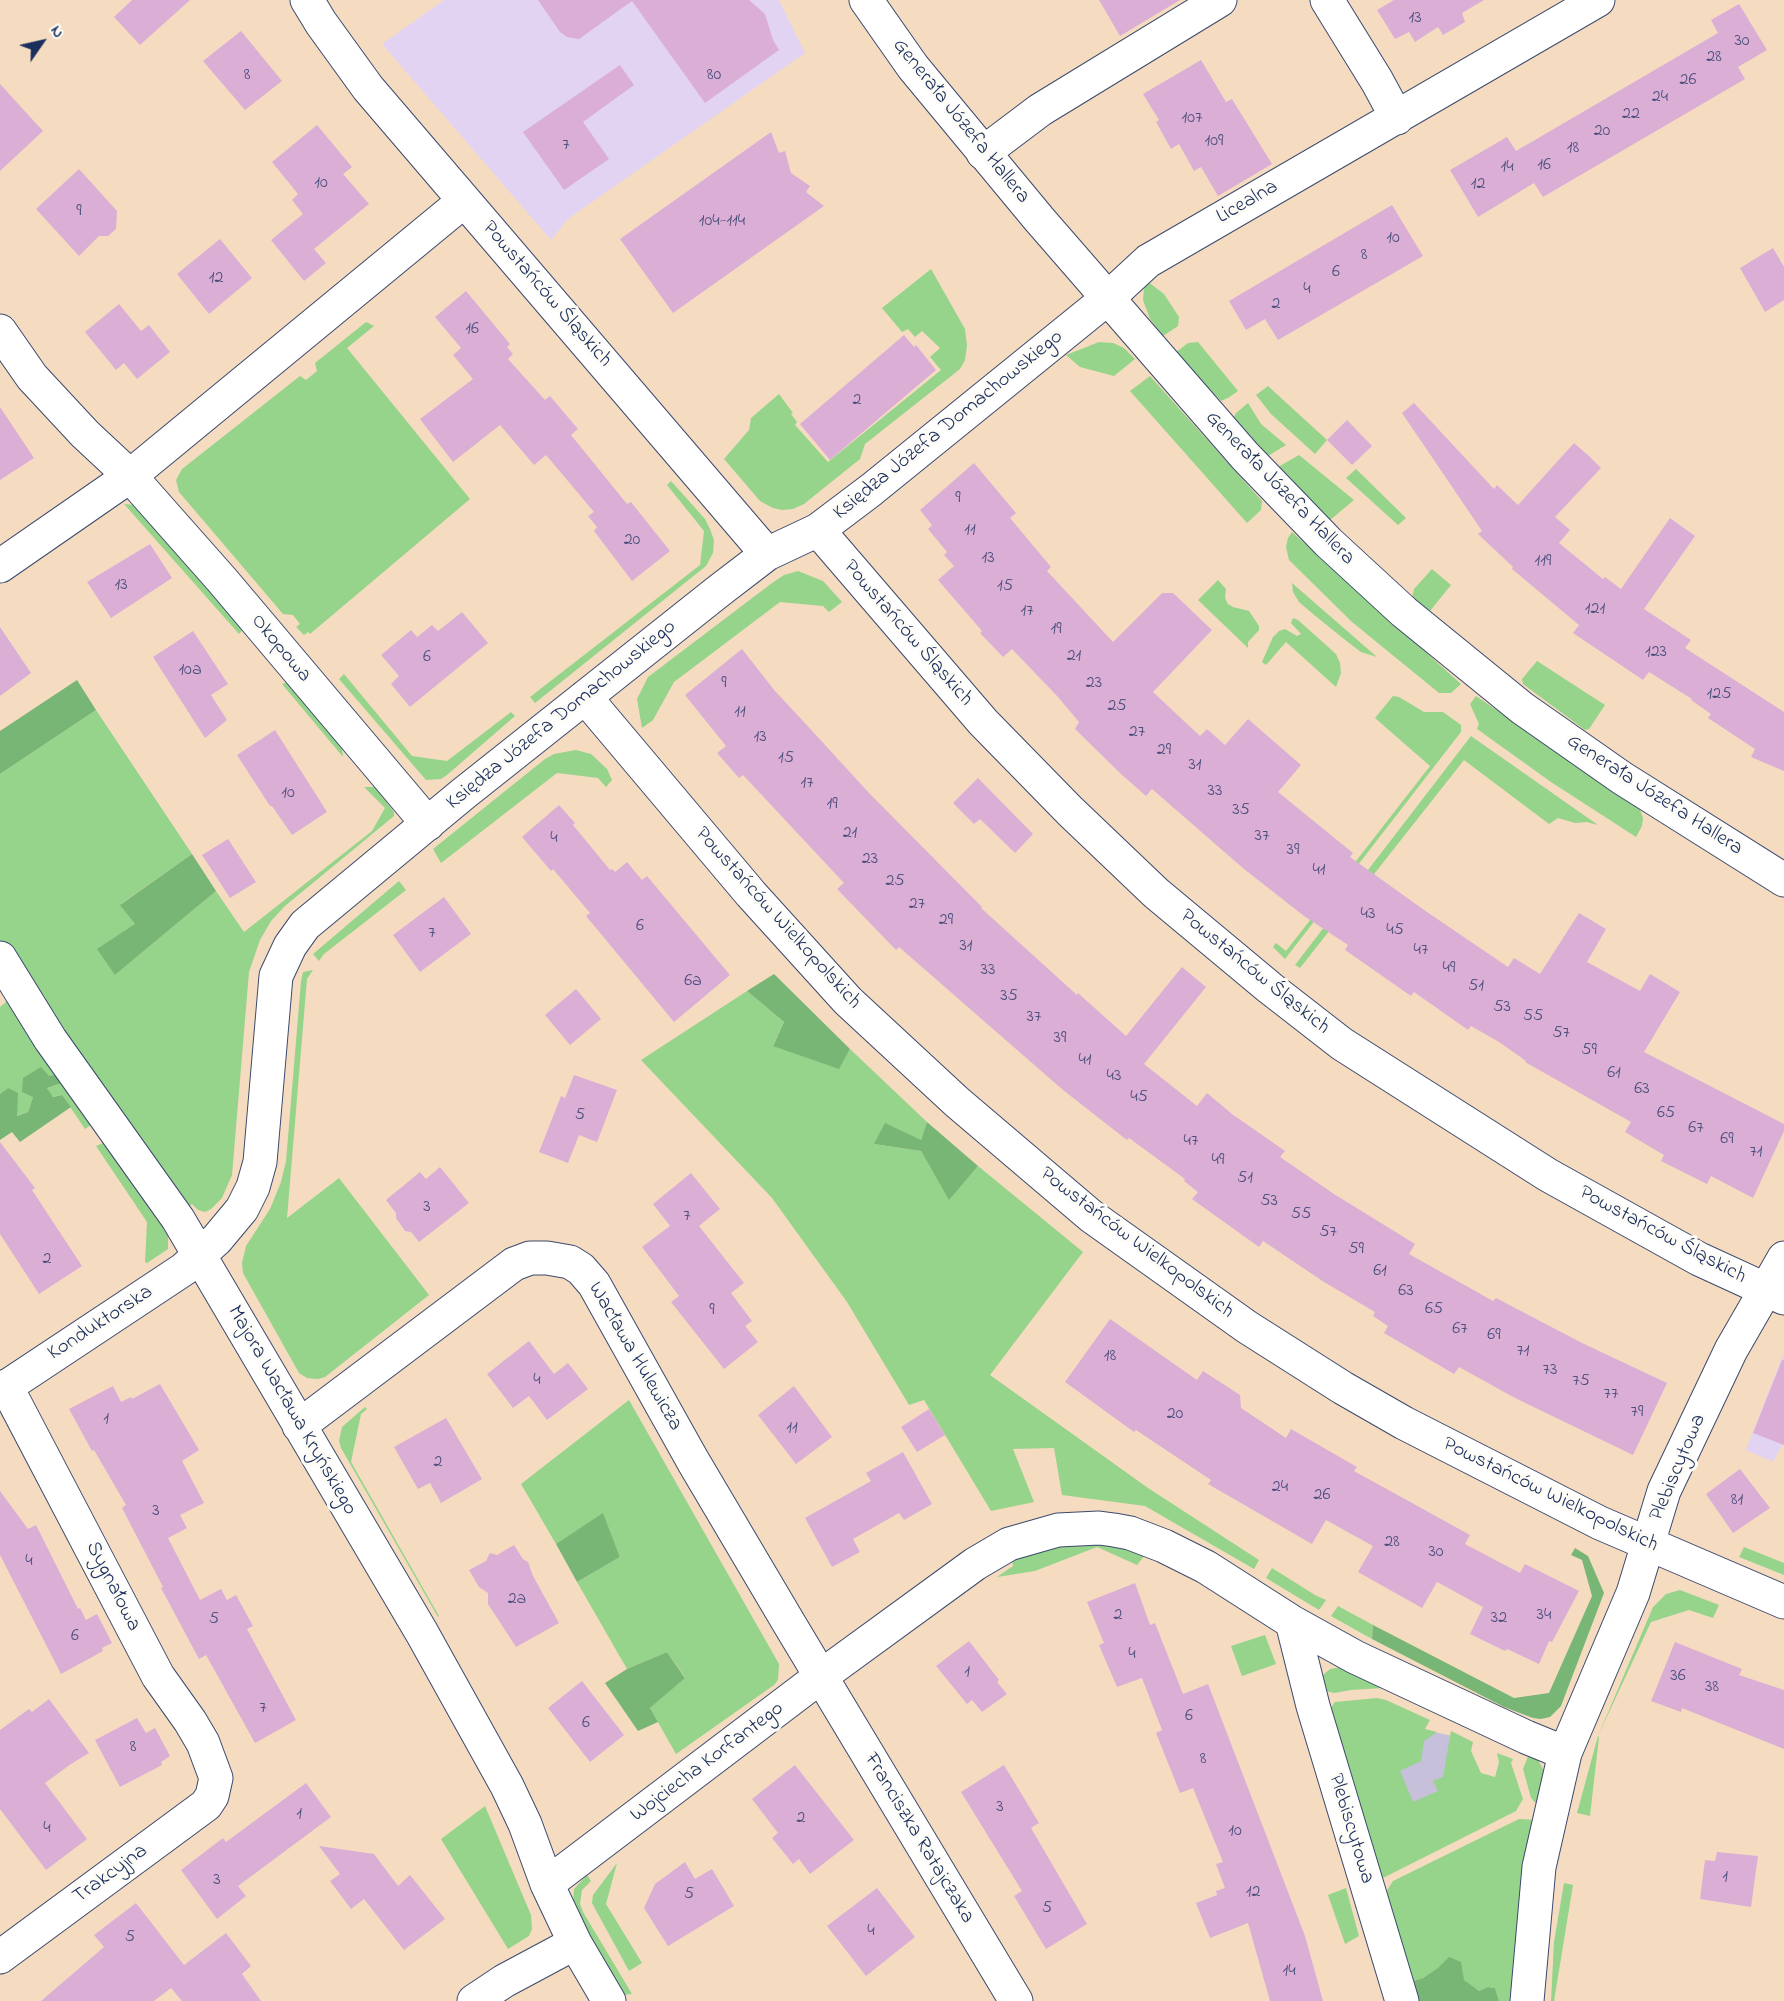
<!DOCTYPE html>
<html>
<head>
<meta charset="utf-8">
<style>
  body { margin:0 }
  #map { position:relative; width:1784px; height:2001px; overflow:hidden; background:#f5dcc0; font-family:"Indie Flower",sans-serif }
  canvas { display:block }
  .north { position:absolute; left:12px; top:12px; width:60px; height:60px; -webkit-text-stroke:4px #fdfcf7; paint-order:stroke; rotate:56deg; font-size:16px; font-weight:700; line-height:24px; text-align:center; color:#1b2f5e }
  .north::after { content:''; display:block; margin:auto; width:21px; height:27px; background:#1b2f5e; clip-path:polygon(50% 0,100% 100%,50% 72%,0 100%) }
</style>
</head>
<body>
<div id="map">
<canvas width="1784" height="2001"></canvas>
<div class="north">N</div>
</div>
<script>
const g = document.querySelector('canvas').getContext('2d');
g.lineJoin = 'round';
function fill(path, color) {
  g.fillStyle = color;
  g.fill(path, 'evenodd');
}
function poly(rows) {
  const path = new Path2D();
  for (const r of rows) {
    path.moveTo(r[0], r[1]);
    for (let i = 2; i < r.length; i += 2) path.lineTo(r[i], r[i + 1]);
  }
  return path;
}
function strokePath(path, color, width, dash) {
  g.strokeStyle = color;
  g.lineWidth = width;
  g.lineCap = dash ? 'butt' : 'round';
  g.setLineDash(dash || []);
  g.stroke(path);
}
function write(font, color, halo, rows, align = 'center') {
  g.font = font + ' "Indie Flower",sans-serif';
  g.lineWidth = 6;
  g.setLineDash([]);
  g.textBaseline = 'middle';
  g.strokeStyle = halo;
  g.fillStyle = color;
  for (const [text, x, y, turn = 0] of rows) {
    g.save();
    g.translate(x, y);
    g.rotate((+turn || 0) * Math.PI / 180);
    g.textAlign = isNaN(turn) ? turn : align;
    if (halo) g.strokeText(text, 0, 0);
    g.fillText(text, 0, 0);
    g.restore();
  }
}
fill(poly([
  [444,0,779,0,805,53,568,219,551,240,382,44],
  [1784,1352,1784,1441,1773,1462,1746,1450]
]), '#e3d3f2');
fill(poly([
  [1424,1730,1463,1738,1488,1807,1391,1854,1351,1759]
]), '#c6c0da');
fill(poly([
  [931,269,965,329,967,346,965,360,960,369,865,444,860,459,804,504,793,509,782,510,773,508,760,501,724,459,749,430,751,418,779,394,793,413,791,414,797,422,795,425,828,462,941,370,930,357,940,348,922,331,915,337,908,329,902,332,882,308],
  [1147,281,1164,294,1179,317,1178,326,1163,336,1150,319,1143,300,1144,288],
  [366,322,374,326,347,348,470,499,310,634,308,632,304,635,296,627,300,624,293,615,283,614,179,492,176,480,182,469,300,376,306,380,317,371,315,363],
  [1099,342,1113,343,1124,348,1135,359,1114,376,1080,367,1066,355],
  [1198,342,1238,391,1228,398,1221,401,1175,353,1188,343],
  [1150,376,1262,501,1261,510,1247,523,1130,391],
  [1268,386,1327,440,1315,454,1271,414,1256,395],
  [1248,403,1261,424,1286,445,1268,456,1234,417,1236,413],
  [1299,455,1354,500,1330,520,1278,467],
  [1356,469,1406,518,1398,525,1346,478],
  [671,481,705,519,710,529,714,540,713,553,706,566,535,703,530,697,700,565,704,531,667,485],
  [124,504,135,505,244,628,239,634],
  [1292,532,1461,684,1451,693,1439,693,1352,622,1289,560,1286,547,1288,538],
  [1432,569,1451,585,1430,611,1412,598,1414,589],
  [798,571,823,581,842,602,829,612,823,606,780,602,674,682,653,720,642,728,637,699,648,677,772,583,784,575],
  [1218,580,1226,589,1225,598,1228,604,1233,607,1249,611,1259,626,1259,630,1248,642,1248,648,1198,600],
  [1292,583,1377,657,1361,652,1349,643,1313,614,1299,602,1293,592],
  [1293,618,1298,620,1336,654,1340,663,1341,673,1336,687,1286,642,1266,665,1262,662,1273,637,1279,631,1285,629,1297,636,1301,634,1291,623],
  [1537,661,1605,705,1589,729,1585,730,1523,684,1522,679],
  [344,674,412,756,447,761,511,712,515,716,447,775,441,779,426,780,339,679],
  [287,682,342,747,343,757,282,684],
  [1393,696,1399,697,1424,712,1443,712,1461,725,1461,732,1285,959,1273,947,1276,943,1286,951,1430,766,1375,718],
  [1476,696,1639,807,1643,818,1642,826,1636,837,1551,782,1477,729,1479,724,1470,704],
  [96,710,192,854,121,904,135,924,115,975,216,891,244,932,372,831,385,808,364,787,375,787,394,812,394,816,285,906,271,921,260,940,249,972,232,1175,222,1198,211,1209,205,1212,198,1210,192,1204,183,1211,45,1013,48,1005,44,995,34,993,0,945,0,774],
  [1471,736,1598,825,1587,822,1575,823,1558,818,1549,824,1464,760,1300,968,1295,965],
  [576,750,591,754,607,769,612,780,606,787,598,778,557,773,441,863,433,849,545,759,554,754],
  [399,881,406,890,324,954,319,961,313,954],
  [0,969,61,1073,49,1076,33,1097,28,1112,16,1116,8,1088,0,1094,0,1007,6,1002],
  [313,970,307,979,287,1218,339,1178,429,1295,325,1377,318,1379,307,1378,299,1373,248,1282,243,1273,242,1263,246,1246,270,1209,281,1182,286,1161,301,981,303,972],
  [747,991,784,1022,773,1045,839,1068,850,1049,927,1122,921,1140,874,1144,921,1151,949,1199,978,1166,1083,1252,990,1375,1148,1488,1259,1560,1254,1569,1145,1506,1062,1495,1054,1448,1013,1449,1034,1502,991,1511,924,1400,909,1405,847,1302,772,1198,641,1060],
  [68,1081,92,1124,85,1129,62,1095,52,1097,47,1088],
  [110,1140,168,1236,168,1249,147,1263,145,1262,147,1222,96,1146],
  [629,1400,779,1664,778,1680,774,1685,676,1754,650,1708,685,1677,667,1652,627,1669,577,1582,620,1557,603,1514,556,1544,521,1484],
  [365,1407,367,1409,361,1414,351,1462,439,1616,438,1617,341,1448,339,1441,342,1427],
  [1092,1544,1120,1547,1145,1555,1137,1565,1097,1547,1035,1571,997,1577,1013,1566,1012,1559,1065,1545],
  [1744,1547,1784,1563,1784,1575,1739,1557],
  [1272,1568,1315,1595,1326,1600,1319,1610,1266,1578],
  [1680,1590,1719,1605,1713,1618,1689,1610,1651,1622,1598,1736,1599,1737,1590,1816,1577,1813,1598,1736,1653,1607,1666,1594],
  [1338,1606,1373,1625,1372,1639,1331,1616],
  [1265,1635,1276,1664,1242,1676,1231,1646],
  [1341,1667,1383,1688,1351,1690,1334,1693,1326,1691,1320,1682,1323,1675,1330,1669],
  [1377,1698,1386,1700,1430,1720,1425,1729,1437,1732,1424,1741,1421,1761,1400,1771,1413,1802,1438,1791,1433,1781,1443,1777,1451,1731,1473,1742,1471,1751,1481,1773,1495,1777,1499,1762,1497,1753,1513,1759,1511,1763,1523,1799,1516,1811,1379,1880,1327,1713,1335,1702],
  [1529,1754,1537,1758,1545,1773,1538,1806,1531,1798,1523,1769],
  [485,1806,531,1915,532,1929,529,1936,508,1949,441,1839],
  [1519,1819,1536,1820,1520,1901,1512,2001,1499,2001,1495,1988,1488,1987,1479,1991,1439,1967,1423,1978,1410,1982,1384,1895,1393,1881],
  [617,1863,606,1904,642,1963,629,1971,592,1903,593,1895],
  [587,1875,591,1881,582,1890,580,1904,583,1912,632,1994,622,1995,590,1940,573,1904,574,1889],
  [1564,1883,1573,1885,1554,2001,1551,2001,1554,1942],
  [1346,1888,1359,1936,1345,1944,1328,1895]
]), '#95d48a');
fill(poly([
  [77,680,96,710,0,774,0,731],
  [192,854,216,891,115,975,97,949,135,924,120,905],
  [774,974,850,1049,839,1069,773,1046,784,1022,747,991],
  [41,1067,49,1076,61,1073,68,1081,47,1088,53,1097,62,1095,71,1107,20,1142,12,1132,0,1140,0,1094,8,1088,18,1093,17,1116,28,1112,33,1097,22,1092,23,1078],
  [927,1122,978,1166,949,1200,921,1151,874,1144,885,1123,921,1140],
  [603,1513,620,1557,577,1582,556,1544],
  [1575,1548,1588,1556,1604,1593,1561,1706,1550,1717,1541,1719,1533,1718,1504,1707,1372,1639,1373,1625,1514,1698,1549,1693,1592,1596,1582,1560,1571,1555],
  [667,1652,685,1678,650,1708,658,1722,638,1731,605,1683,627,1669],
  [1449,1957,1461,1962,1464,1980,1479,1991,1488,1987,1495,1988,1499,2001,1416,2001,1410,1982,1423,1978,1439,1967]
]), '#78b676');
fill(poly([
  [132,0,190,0,140,45,114,17],
  [538,0,749,0,765,14,773,40,779,50,705,103,632,1,579,39,567,37,560,32],
  [1099,0,1180,0,1120,36],
  [1394,0,1484,0,1462,13,1465,22,1443,35,1438,27,1415,42,1409,32,1395,39,1377,10],
  [1739,4,1767,50,1738,67,1745,79,1543,197,1534,183,1478,217,1450,170,1507,137,1516,151,1718,33,1711,20],
  [241,31,282,81,245,110,203,61],
  [1201,60,1226,102,1232,99,1272,164,1218,196,1201,167,1194,171,1179,144,1171,149,1156,122,1159,120,1143,94],
  [620,65,634,85,583,122,609,159,564,190,523,132],
  [0,84,43,131,0,171],
  [317,125,352,167,343,174,369,204,314,249,326,263,304,281,271,240,303,214,292,200,298,194,272,162],
  [771,132,779,153,785,151,791,173,810,186,806,192,824,206,673,313,620,239],
  [79,169,117,211,116,229,108,236,99,236,79,256,36,209],
  [1392,205,1423,256,1278,340,1265,319,1246,330,1229,301],
  [220,239,252,278,209,314,177,274],
  [1773,248,1784,267,1784,300,1765,312,1740,268],
  [466,291,510,344,507,347,513,354,508,359,545,400,550,396,578,429,571,435,627,504,631,502,670,551,632,581,594,531,597,527,588,516,594,512,546,455,534,465,500,425,453,462,420,419,473,379,453,355,461,348,435,317],
  [119,304,141,331,149,325,170,352,137,379,124,363,116,370,85,332],
  [904,335,914,347,916,345,936,370,830,460,800,424],
  [1414,403,1494,489,1497,485,1518,505,1574,443,1589,456,1601,468,1555,517,1570,530,1559,543,1603,579,1605,577,1621,589,1670,518,1695,536,1644,609,1691,640,1685,648,1784,712,1784,771,1751,757,1755,749,1708,718,1711,714,1691,700,1692,699,1649,672,1643,680,1573,633,1579,625,1512,569,1513,567,1478,534,1482,531,1402,413],
  [0,407,34,458,0,480],
  [1347,420,1372,446,1352,465,1327,440],
  [974,463,1016,513,1010,518,1051,567,1047,571,1113,642,1162,593,1173,593,1212,630,1153,692,1200,736,1207,729,1225,745,1248,719,1301,765,1278,792,1353,853,1350,857,1427,912,1508,967,1514,958,1540,974,1579,913,1606,929,1587,962,1640,991,1650,974,1680,992,1644,1052,1784,1124,1784,1131,1753,1198,1711,1176,1707,1184,1661,1161,1664,1155,1625,1132,1631,1122,1525,1062,1526,1061,1499,1042,1471,1026,1468,1030,1414,992,1411,996,1345,950,1348,945,1304,916,1244,869,1152,789,1146,796,1121,774,1075,729,1079,722,1058,697,1012,649,1003,657,980,633,982,631,938,580,954,566,944,555,947,552,928,529,932,525,920,510],
  [150,544,172,578,111,618,87,582],
  [462,612,488,643,410,707,391,684,399,676,381,655,411,630,417,637,432,625,438,631],
  [0,627,31,673,0,696],
  [193,631,228,684,211,695,227,720,205,738,153,657],
  [742,649,775,691,804,722,869,793,982,907,981,908,1077,995,1078,993,1126,1036,1182,967,1206,987,1144,1064,1197,1106,1207,1093,1232,1114,1285,1151,1280,1157,1334,1194,1415,1244,1409,1254,1493,1301,1496,1298,1582,1343,1667,1383,1633,1455,1515,1398,1459,1367,1454,1374,1384,1333,1388,1326,1373,1316,1375,1312,1324,1282,1263,1241,1259,1247,1192,1199,1198,1192,1184,1181,1185,1179,1129,1138,1127,1140,1063,1090,899,947,896,950,837,889,844,883,743,775,739,778,717,753,726,746,685,695],
  [275,730,327,812,292,835,272,806,270,806,237,755],
  [978,778,1033,834,1015,853,980,819,974,824,953,803],
  [559,805,575,823,573,825,610,870,612,869,615,872,627,862,642,880,647,876,730,975,674,1022,586,916,590,913,553,869,551,871,522,837],
  [228,839,256,882,230,898,202,855],
  [444,897,471,934,420,972,393,935],
  [576,989,601,1019,570,1045,545,1015],
  [574,1075,617,1090,597,1142,579,1135,568,1163,539,1152,561,1096,565,1098],
  [0,1142,35,1188,32,1190,82,1266,39,1294,0,1234],
  [440,1167,469,1203,419,1242,411,1232,405,1231,396,1218,396,1213,386,1200,420,1172,426,1179],
  [691,1173,720,1209,699,1226,744,1283,731,1293,752,1321,745,1326,758,1342,724,1369,671,1302,679,1296,642,1247,670,1226,653,1204],
  [1110,1319,1197,1380,1203,1371,1240,1395,1241,1408,1286,1438,1291,1429,1357,1467,1354,1471,1470,1535,1465,1544,1520,1573,1525,1564,1579,1591,1552,1642,1549,1641,1539,1664,1507,1649,1505,1651,1470,1634,1483,1607,1437,1582,1422,1608,1358,1572,1373,1546,1326,1520,1312,1544,1208,1484,1211,1480,1136,1430,1134,1432,1065,1382],
  [529,1341,554,1374,568,1363,588,1389,547,1420,529,1396,513,1408,487,1374],
  [1782,1360,1784,1360,1784,1445,1753,1433],
  [160,1384,199,1450,182,1461,204,1503,180,1515,187,1528,168,1538,200,1600,221,1589,227,1600,236,1595,253,1626,247,1629,296,1720,255,1743,206,1655,199,1659,161,1588,163,1587,122,1508,126,1505,94,1450,92,1451,69,1409,113,1386,121,1402,131,1397,132,1399],
  [794,1386,832,1437,796,1464,758,1415],
  [929,1409,945,1435,917,1452,901,1427],
  [446,1418,482,1479,441,1503,430,1483,418,1489,394,1447],
  [903,1452,932,1504,904,1520,899,1513,853,1539,860,1552,832,1567,805,1518,871,1481,866,1473],
  [1740,1469,1770,1508,1733,1533,1706,1494],
  [0,1491,28,1529,36,1525,78,1609,80,1608,86,1620,97,1614,112,1643,102,1648,103,1651,61,1674,0,1555],
  [514,1545,523,1559,528,1562,533,1576,559,1623,516,1647,488,1604,488,1593,479,1587,469,1570,486,1561,490,1553,497,1555],
  [1135,1583,1150,1625,1155,1623,1183,1694,1208,1684,1305,1936,1323,2001,1270,2001,1248,1923,1210,1938,1196,1903,1217,1895,1216,1891,1225,1888,1216,1864,1223,1862,1193,1788,1180,1793,1156,1733,1162,1730,1142,1678,1117,1687,1099,1645,1104,1643,1087,1602],
  [969,1641,999,1680,997,1682,1007,1694,982,1712,972,1700,967,1704,936,1666],
  [1675,1642,1742,1669,1739,1675,1784,1690,1784,1749,1682,1708,1681,1712,1651,1701],
  [582,1681,624,1735,590,1762,548,1708],
  [49,1699,89,1753,71,1764,45,1783,87,1839,46,1870,0,1809,0,1730,29,1709,32,1712],
  [137,1718,146,1733,155,1728,170,1756,161,1762,162,1765,120,1787,95,1740],
  [795,1765,854,1840,810,1874,799,1859,793,1864,772,1838,778,1833,752,1799],
  [1004,1765,1039,1823,1031,1828,1087,1924,1046,1949,1014,1896,1022,1891,961,1792],
  [306,1783,331,1817,238,1886,246,1896,217,1919,181,1870,223,1838,226,1842],
  [319,1846,374,1854,398,1886,410,1875,445,1919,404,1950,364,1899,351,1909,330,1881,340,1874],
  [1717,1852,1758,1856,1751,1907,1700,1899,1705,1860,1715,1861],
  [685,1862,695,1879,712,1869,734,1906,668,1946,644,1908,655,1884],
  [877,1888,915,1937,866,1976,827,1926],
  [136,1903,184,1965,226,1933,251,1966,242,1974,261,2001,182,2001,171,1988,154,2001,41,2001,104,1947,94,1935]
]), '#dbaed6');
const street = poly([
  [307,0,321,23,368,88,767,554],
  [1327,0,1377,81,1397,118],
  [983,153,1040,110,1220,0],
  [0,331,32,377,85,434,130,476,222,580,428,824],
  [818,530,983,722,1070,811,1156,893,1270,988,1342,1044,1548,1175,1699,1259,1784,1298],
  [0,566,130,476,464,201],
  [585,697,751,894,848,1001,957,1102,1091,1216,1247,1327,1343,1388,1404,1423,1600,1523,1784,1602],
  [0,958,50,1039,178,1219,422,1633,507,1786,525,1824,547,1884,575,1943,609,2001],
  [0,1391,184,1269,217,1239,242,1209,253,1187,260,1162,276,976,290,946,305,925,463,794,720,590,767,554,818,530,871,490,1108,298,1148,261,1598,0],
  [299,1426,514,1264,530,1258,547,1258,570,1262,581,1269,594,1284,693,1461,790,1625,1016,2001],
  [1292,1622,1313,1706,1402,2001],
  [547,1884,820,1677,975,1564,1009,1544,1058,1530,1099,1528,1114,1530,1130,1533,1164,1546,1206,1567,1292,1622,1355,1657,1526,1737,1565,1753],
  [0,1957,206,1805,212,1796,216,1778,203,1743,190,1721,158,1676,6,1386],
  [474,2001,504,1981,575,1943],
  [1527,2001,1539,1867,1565,1753,1633,1593,1664,1491,1731,1350,1784,1258]
]);
const secondary = poly([
  [866,0,913,67,1039,219,1245,456,1328,542,1404,612,1522,708,1622,778,1784,880]
]);
strokePath(street, '#3c496d', 35);
strokePath(secondary, '#3c496d', 35);
strokePath(street, '#fff', 33);
strokePath(secondary, '#fff', 33);
write('18px', '#4b4f7c', null, [
  ["13",1415,19],
  ["30",1742,42],
  ["28",1714,58],
  ["8",247,76],
  ["80",714,76],
  ["26",1688,81],
  ["24",1660,98],
  ["22",1631,115],
  ["107",1192,119],
  ["20",1602,132],
  ["109",1214,142],
  ["7",566,146],
  ["18",1573,149],
  ["16",1544,166],
  ["14",1507,168],
  ["10",321,184],
  ["12",1478,185],
  ["9",79,212],
  ["104-114",722,222],
  ["10",1393,239],
  ["8",1364,256],
  ["6",1336,273],
  ["12",216,279],
  ["4",1307,290],
  ["2",1276,305],
  ["16",472,330],
  ["2",857,401],
  ["9",958,499],
  ["11",970,531],
  ["20",632,541],
  ["13",988,559],
  ["119",1543,562],
  ["13",121,586],
  ["15",1005,587],
  ["121",1595,610],
  ["17",1027,612],
  ["19",1056,630],
  ["123",1656,653],
  ["21",1074,657],
  ["6",427,658],
  ["10a",190,671],
  ["9",724,684],
  ["23",1094,684],
  ["125",1719,695],
  ["25",1117,707],
  ["11",740,713],
  ["27",1137,733],
  ["13",760,738],
  ["29",1164,751],
  ["15",786,759],
  ["31",1195,766],
  ["17",807,784],
  ["33",1215,792],
  ["10",288,794],
  ["19",832,805],
  ["35",1241,811],
  ["21",850,834],
  ["37",1262,837],
  ["4",554,839],
  ["39",1293,851],
  ["23",870,860],
  ["41",1319,871],
  ["25",895,882],
  ["27",917,905],
  ["43",1368,915],
  ["29",946,921],
  ["6",640,927],
  ["45",1395,931],
  ["7",432,934],
  ["31",966,947],
  ["47",1421,951],
  ["49",1449,969],
  ["33",988,971],
  ["6a",693,982],
  ["51",1476,987],
  ["35",1009,997],
  ["53",1502,1008],
  ["55",1533,1017],
  ["37",1034,1018],
  ["57",1561,1034],
  ["39",1060,1039],
  ["59",1589,1051],
  ["41",1085,1061],
  ["61",1614,1074],
  ["43",1114,1077],
  ["63",1642,1090],
  ["45",1139,1098],
  ["65",1666,1114],
  ["5",580,1116],
  ["67",1696,1129],
  ["69",1727,1140],
  ["47",1191,1142],
  ["71",1756,1153],
  ["49",1218,1161],
  ["51",1245,1179],
  ["53",1269,1202],
  ["3",427,1208],
  ["55",1301,1215],
  ["7",687,1217],
  ["57",1328,1233],
  ["59",1356,1250],
  ["2",47,1260],
  ["61",1380,1272],
  ["63",1406,1292],
  ["65",1434,1310],
  ["9",712,1311],
  ["67",1460,1330],
  ["69",1494,1336],
  ["71",1523,1352],
  ["18",1110,1357],
  ["73",1550,1371],
  ["4",537,1381],
  ["75",1581,1382],
  ["77",1611,1395],
  ["79",1637,1413],
  ["20",1175,1415],
  ["1",106,1420],
  ["11",792,1429],
  ["2",438,1463],
  ["24",1280,1488],
  ["26",1322,1496],
  ["81",1737,1501],
  ["3",156,1512],
  ["28",1392,1543],
  ["30",1436,1553],
  ["4",29,1562],
  ["2a",517,1600],
  ["2",1118,1616],
  ["34",1544,1616],
  ["32",1499,1619],
  ["5",214,1620],
  ["6",75,1637],
  ["4",1132,1655],
  ["1",967,1673],
  ["36",1678,1677],
  ["38",1712,1688],
  ["7",263,1709],
  ["6",1189,1717],
  ["6",586,1724],
  ["8",133,1748],
  ["8",1203,1760],
  ["3",1000,1808],
  ["1",299,1815],
  ["2",801,1819],
  ["4",47,1829],
  ["10",1235,1832],
  ["1",1725,1878],
  ["3",217,1881],
  ["12",1253,1893],
  ["5",689,1895],
  ["5",1047,1909],
  ["4",871,1932],
  ["5",130,1938],
  ["14",1289,1972]
]);
write('21px', '#1b2f5e', '#fdfcf7', [
  ["Generała Józefa Hallera",960,122,51],
  ["Licealna",1248,203,-30],
  ["Powstańców Śląskich",546,295,49],
  ["Księdza Józefa Domachowskiego",949,426,-39],
  ["Generała Józefa Hallera",1279,489,46],
  ["Powstańców Śląskich",907,634,49],
  ["Okopowa",280,649,50],
  ["Księdza Józefa Domachowskiego",562,716,-39],
  ["Generała Józefa Hallera",1654,796,33],
  ["Powstańców Wielkopolskich",777,919,48],
  ["Powstańców Śląskich",1254,973,39],
  ["Powstańców Śląskich",1662,1236,28],
  ["Powstańców Wielkopolskich",1136,1244,37],
  ["Konduktorska",101,1324,-33],
  ["Wacława Hulewicza",634,1357,60],
  ["Majora Wacława Kryńskiego",291,1411,60],
  ["Plebiscytowa",1679,1468,-67],
  ["Powstańców Wielkopolskich",1550,1496,26],
  ["Sygnałowa",112,1587,63],
  ["Wojciecha Korfantego",708,1763,-37],
  ["Plebiscytowa",1350,1829,73],
  ["Franciszka Ratajczaka",918,1839,59],
  ["Trakcyjna",111,1875,-36]
]);
</script>
</body>
</html>
